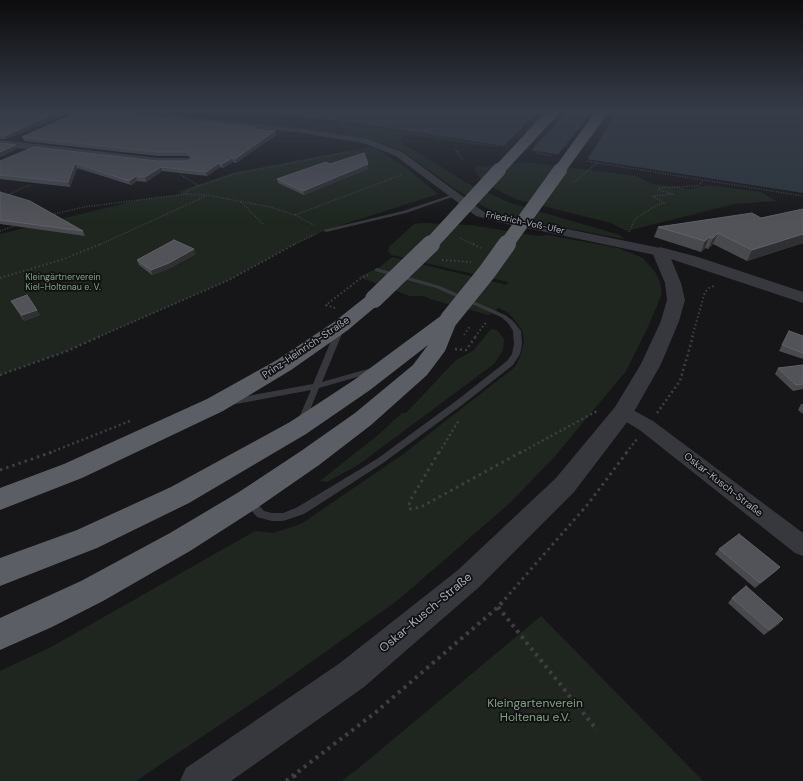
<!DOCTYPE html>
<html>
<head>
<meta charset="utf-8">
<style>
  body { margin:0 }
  canvas { display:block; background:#161618 }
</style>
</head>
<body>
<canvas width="803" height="781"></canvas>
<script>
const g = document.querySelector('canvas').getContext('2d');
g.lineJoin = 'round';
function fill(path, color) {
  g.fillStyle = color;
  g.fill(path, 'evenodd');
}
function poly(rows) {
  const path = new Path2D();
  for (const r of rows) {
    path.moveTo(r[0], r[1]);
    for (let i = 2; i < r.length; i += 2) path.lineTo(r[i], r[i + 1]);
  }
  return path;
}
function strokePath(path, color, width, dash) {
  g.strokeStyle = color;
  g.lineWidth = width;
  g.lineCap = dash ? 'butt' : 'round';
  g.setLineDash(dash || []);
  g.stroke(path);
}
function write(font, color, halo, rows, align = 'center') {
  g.font = font + ' "DM Sans",sans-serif';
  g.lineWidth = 3.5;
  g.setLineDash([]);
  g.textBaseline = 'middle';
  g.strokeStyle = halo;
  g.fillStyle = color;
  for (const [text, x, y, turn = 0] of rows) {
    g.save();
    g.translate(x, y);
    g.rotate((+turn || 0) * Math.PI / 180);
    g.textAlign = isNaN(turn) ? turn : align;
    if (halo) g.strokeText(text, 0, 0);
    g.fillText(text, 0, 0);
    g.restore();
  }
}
fill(poly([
  [136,112,219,112,328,122,406,134,399,140,403,145,416,151,465,182,510,203,620,235,624,239,498,215,457,190,405,153,387,145,360,138,298,129],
  [369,147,379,150,409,170,438,194,326,230,295,244,229,280,67,351,0,375,0,234,138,200,184,194,177,192,235,172],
  [526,162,636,176,652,184,690,189,708,185,761,192,776,201,734,204,627,231,611,223,515,199,482,182,475,170,475,167],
  [421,223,470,225,538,236,548,235,618,248,643,258,655,272,660,282,662,294,647,329,626,371,555,456,511,502,398,600,276,687,136,781,0,781,0,671,53,646,255,531,273,533,301,524,402,455,515,367,520,357,524,342,522,330,509,313,499,308,489,315,430,299,424,296,410,296,359,277,380,267,392,257,507,285,508,282,391,255,388,251,389,247,414,224],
  [491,329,497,330,504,339,503,350,494,364,358,465,327,482,320,481,378,435,402,413,406,413,456,360,473,351],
  [541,616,703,781,341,781,354,772]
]), '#1e261f');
fill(poly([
  [247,112,803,112,803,193,344,121]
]), '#2c353c');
fill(poly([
  [537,112,566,112,530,152,502,148],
  [591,112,618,112,586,161,557,156]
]), '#161618');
strokePath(poly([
  [335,122,498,147],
  [455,149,463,160],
  [537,153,552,156],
  [586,161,803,196],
  [181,175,199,186],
  [574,182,597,163],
  [185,194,190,189,235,174,349,152],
  [0,199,24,187,32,185],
  [241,202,263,224],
  [50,215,84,207,185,194,206,195,270,207,295,215,314,225],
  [295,215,401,175,400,174],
  [0,231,17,225],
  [629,232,635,219,657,205,664,203,653,196,673,194,659,190,659,188,699,186,703,180],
  [460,238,475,245],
  [99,245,206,196],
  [293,245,316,234]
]), '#3d3f44', 1.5, [1, 1.5]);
strokePath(poly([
  [473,244,481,248],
  [442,260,471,262],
  [0,278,61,260,101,244],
  [335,308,326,305,361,278,368,275],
  [464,335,470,326],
  [98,337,229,280,295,244],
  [475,337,487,321],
  [692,337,705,292,709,288,716,285]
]), '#3d3f44', 2, [1.5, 2.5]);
strokePath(poly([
  [455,349,466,350,476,336],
  [0,375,67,351,101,336],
  [657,413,680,381,693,336],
  [49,453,130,421],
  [439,453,459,420],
  [520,453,597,411],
  [626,453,637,439]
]), '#3d3f44', 2.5, [2, 3]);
strokePath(poly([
  [439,452,411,499,408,507,411,509,421,507,521,452],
  [0,470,52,452],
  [505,599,588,504,627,452]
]), '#3d3f44', 3, [2.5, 4]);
strokePath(poly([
  [498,607,597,730],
  [294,775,296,781],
  [286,781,376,712,498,607,506,598]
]), '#3d3f44', 4, [3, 4.5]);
fill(poly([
  [451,195,455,196,406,213,326,232,323,230,403,211,451,195],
  [377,268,440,286,505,315,513,321,521,331,522,344,520,354,513,365,462,405,383,463,304,514,283,521,272,521,257,517,246,504,244,501,246,498,249,497,252,498,264,511,272,513,283,513,296,508,377,459,456,401,507,361,512,354,514,344,513,331,508,323,501,317,436,288,375,271,375,269,377,268],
  [340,327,344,329,322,382,375,367,379,369,378,371,319,388,305,422,302,423,299,422,298,420,311,390,231,405,228,404,227,402,231,399,313,384,336,329,340,327]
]), '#37383d');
fill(poly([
  [114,112,146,112,296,128,368,139,402,152,484,212,660,248,664,249,666,252,664,255,660,256,503,223,476,216,396,156,363,143,296,132,118,114,114,112],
  [0,140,158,158,188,158,193,161,188,164,158,164,0,146,0,140],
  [623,406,629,408,653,421,803,533,803,556,795,553,641,431,617,416,614,412,617,408,623,406]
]), '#37383d');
fill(poly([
  [660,247,698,257,803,292,803,303,671,259,681,283,685,300,679,321,661,364,631,417,574,492,478,588,364,687,231,781,180,781,186,768,340,663,458,570,556,478,615,407,641,364,661,321,667,300,665,283,652,252,655,249,660,247]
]), '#37383d');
fill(poly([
  [374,294,380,295,383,299,380,303,348,330,291,370,223,411,82,478,0,510,0,488,64,464,207,399,277,360,334,322,368,295,374,294],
  [449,313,456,315,458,319,445,351,427,375,371,425,319,465,257,508,190,551,103,601,52,627,0,650,0,618,81,581,170,533,239,492,301,451,355,413,413,365,428,345,370,390,306,434,189,503,97,548,0,586,0,558,77,530,171,487,290,422,354,380,442,315,449,313]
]), '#5b5e65');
strokePath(poly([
  [498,171,553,112],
  [559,171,602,112]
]), '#5b5e65', 11);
strokePath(poly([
  [430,245,499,170],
  [506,245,560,170]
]), '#5b5e65', 14);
strokePath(poly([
  [374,299,431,244],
  [449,319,487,272,507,244]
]), '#5b5e65', 18);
fill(poly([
  [0,112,65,114,6,139,0,139],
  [256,129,275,131,276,135,236,163,233,162,223,168,220,167,207,176,162,171,146,182,137,181,131,185,77,168,70,187,0,179,0,161,187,161,191,159,188,156,158,156,24,141,22,137],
  [330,164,368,164,368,169,304,195,278,183,277,179],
  [0,192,83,231,85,236,0,224],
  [803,209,803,243,747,261,713,244,708,249,705,248,701,252,654,237,658,227,761,218],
  [196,254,170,268,152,275,139,265,137,260],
  [11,301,37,310,40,315,24,321,14,306],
  [789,331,803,336,803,359,779,351],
  [803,365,803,389,793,391,775,374,778,368],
  [801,404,803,404,803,414,798,410],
  [719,549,780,567,775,572,755,588,715,554],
  [732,598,783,619,778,625,764,635,728,603]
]), '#47494d');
fill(poly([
  [57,112,64,112,65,114,6,139,4,136],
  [275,131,276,135,236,163,235,159],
  [16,145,17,149,0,157,0,152],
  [232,158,233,162,223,168,222,164],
  [75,163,77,168,70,187,68,182],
  [219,163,220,167,207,176,206,172],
  [368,164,368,169,304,195,303,191],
  [161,167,162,171,146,182,145,177],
  [136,176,137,181,131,185,129,181],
  [718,233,713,244,708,249,713,238],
  [803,234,803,243,747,261,752,250],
  [709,237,705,248,701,252,705,241],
  [194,249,196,254,170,268,152,275,151,270],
  [37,310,40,315,24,321,22,315],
  [780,567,775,572,755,588,760,583],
  [783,619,778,625,764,635,769,630]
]), '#2f3033');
const building = poly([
  [0,112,57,112,4,136,0,135,0,112],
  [79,112,104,112,256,127,254,129,275,131,235,159,232,158,222,164,219,163,206,172,161,167,145,177,136,176,129,181,75,163,68,182,0,175,0,161,34,147,157,161,187,161,193,157,187,152,157,152,22,137,79,112],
  [0,143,16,145,0,152,0,143],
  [364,153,368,164,303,191,277,179,326,162,330,164,364,153],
  [0,192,30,201,83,231,0,220,0,192],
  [803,209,803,234,752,250,718,233,713,238,709,237,705,241,658,227,752,213,761,218,803,209],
  [174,240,194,249,169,263,151,270,137,260,174,240],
  [27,295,37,310,22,315,11,301,27,295],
  [789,331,803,336,803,353,782,345,789,331],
  [803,365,803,384,796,385,778,368,803,365],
  [739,534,780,567,760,583,719,549,739,534],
  [746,586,783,619,769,630,732,598,746,586]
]);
fill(building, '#525359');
strokePath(building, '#5f6168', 1);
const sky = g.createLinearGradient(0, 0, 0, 222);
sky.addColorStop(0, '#0c0c0d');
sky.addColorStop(0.5, '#363c48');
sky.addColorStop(1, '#363c4800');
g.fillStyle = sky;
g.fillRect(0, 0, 803, 222);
write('9px', '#a8adb8', '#111113', [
  ["Friedrich-Voß-Ufer",525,223,12]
]);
write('9px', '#7fa381', '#111113', [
  ["Kleingärtnerverein",63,278],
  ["Kiel-Holtenau e. V.",63,288]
]);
write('10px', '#a8adb8', '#111113', [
  ["Prinz-Heinrich-Straße",306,348,-34],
  ["Oskar-Kusch-Straße",723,485,38]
]);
write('12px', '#a8adb8', '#111113', [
  ["Oskar-Kusch-Straße",426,613,-40]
]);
write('12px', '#7fa381', '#111113', [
  ["Kleingartenverein",535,704],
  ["Holtenau e.V.",535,718]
]);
</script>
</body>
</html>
